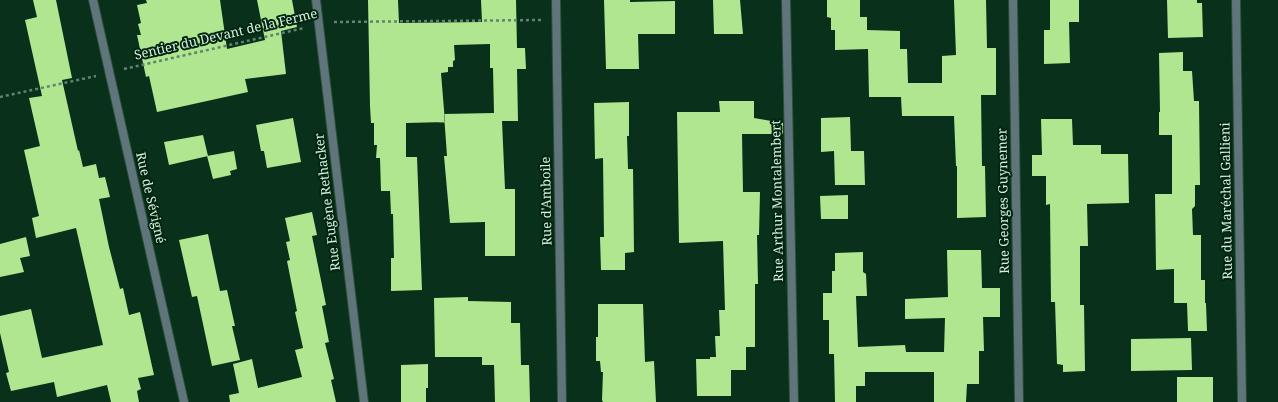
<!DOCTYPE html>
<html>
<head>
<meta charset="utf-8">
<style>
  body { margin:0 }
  canvas { display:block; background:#08301a }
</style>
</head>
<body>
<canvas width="1278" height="402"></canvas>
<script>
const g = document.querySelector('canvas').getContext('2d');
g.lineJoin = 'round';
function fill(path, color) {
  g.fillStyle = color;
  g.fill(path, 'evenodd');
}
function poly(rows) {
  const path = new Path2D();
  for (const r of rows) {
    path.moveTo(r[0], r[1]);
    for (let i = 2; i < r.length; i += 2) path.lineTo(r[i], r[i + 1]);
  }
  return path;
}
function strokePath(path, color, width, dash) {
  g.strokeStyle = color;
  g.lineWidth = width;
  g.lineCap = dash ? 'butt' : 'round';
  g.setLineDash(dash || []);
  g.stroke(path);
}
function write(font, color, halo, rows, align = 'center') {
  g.font = font + ' "Noto Serif",serif';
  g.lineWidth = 4;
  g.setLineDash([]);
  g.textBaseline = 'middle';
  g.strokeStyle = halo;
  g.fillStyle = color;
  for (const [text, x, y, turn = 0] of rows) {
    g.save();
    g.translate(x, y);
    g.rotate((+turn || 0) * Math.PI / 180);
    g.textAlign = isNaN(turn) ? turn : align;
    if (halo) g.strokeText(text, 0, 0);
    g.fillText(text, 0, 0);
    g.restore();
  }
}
fill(poly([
  [33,0,56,0,72,78,62,80,78,151,79,150,83,167,96,164,99,178,105,177,110,197,99,199,109,247,120,289,123,288,129,315,140,312,154,375,138,378,141,389,137,391,139,402,111,402,107,385,57,397,54,382,11,391,6,373,9,372,0,333,0,316,31,309,42,358,103,345,76,228,36,238,32,218,39,216,24,150,40,146,29,98,42,96,25,20,37,17],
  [146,0,220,0,227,49,265,40,257,0,292,0,297,27,281,31,286,74,245,79,248,92,157,112,149,76,146,77,137,35,141,35,138,24,141,23,137,5,147,3],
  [368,0,398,0,399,23,482,22,481,0,516,0,517,48,525,48,526,69,517,69,518,121,502,121,505,189,515,189,515,256,485,256,485,222,450,223,444,156,447,156,444,114,494,113,493,68,490,68,490,44,454,45,455,60,453,61,453,67,448,67,448,72,441,73,445,122,406,123,406,157,417,157,422,290,391,291,391,258,394,258,393,214,391,214,390,191,381,191,380,158,376,158,377,145,374,145,374,123,371,123,370,106],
  [604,0,630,0,630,2,675,1,675,34,638,34,639,69,606,69],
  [713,0,740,0,743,34,714,34],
  [827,0,860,0,860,17,867,17,867,30,900,31,900,49,907,49,908,83,942,83,942,56,956,55,954,0,986,0,987,48,996,48,996,95,981,95,982,166,985,166,986,217,957,218,957,166,956,166,954,116,902,116,901,97,869,97,868,49,835,50,835,30,831,30,831,18,827,17],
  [1050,0,1079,0,1079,22,1069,22,1070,63,1044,64,1044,30,1050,30],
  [1167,0,1197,0,1197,3,1202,3,1203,37,1168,38],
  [1183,52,1183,71,1192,71,1194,101,1199,101,1200,185,1195,185,1195,206,1192,209,1193,235,1201,235,1201,280,1205,280,1205,303,1206,303,1207,331,1188,331,1187,303,1174,303,1174,269,1156,270,1155,194,1172,194,1172,135,1159,135,1159,112,1160,112,1159,53],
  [719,101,754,101,754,118,783,123,783,134,742,134,743,192,760,192,759,235,757,235,758,284,755,284,755,347,746,347,746,370,731,370,731,396,697,396,696,359,710,359,710,357,716,357,715,336,720,336,719,310,725,310,723,241,679,243,677,112,720,112],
  [629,102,629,136,627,136,628,169,633,169,634,252,625,253,625,270,601,270,600,237,604,237,603,158,595,159,594,103],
  [850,117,851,151,839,151,864,151,865,185,835,185,834,151,821,152,821,118],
  [293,118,301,162,267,168,264,151,261,151,256,125],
  [1041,119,1072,119,1073,145,1101,145,1101,154,1128,154,1129,203,1087,204,1088,246,1080,246,1080,305,1084,305,1085,371,1063,372,1063,365,1057,364,1055,302,1051,302,1050,204,1046,205,1046,176,1032,176,1032,155,1042,155],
  [203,135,208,156,169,165,164,142],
  [234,151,237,169,230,171,231,175,213,179,207,156],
  [848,195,848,219,821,219,820,196],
  [312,212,317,235,312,236,326,305,322,306,329,342,325,343,334,379,331,380,336,402,230,402,229,395,239,393,233,364,252,359,258,388,302,377,295,350,303,348,295,312,297,311,287,261,290,260,286,242,290,241,285,218],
  [208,234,220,291,227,290,235,326,232,326,240,360,212,366,197,296,192,297,179,240],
  [26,237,30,256,20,258,24,272,0,277,0,244],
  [947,250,981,250,982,288,1000,288,1000,317,983,317,984,351,979,351,979,384,967,384,966,402,934,402,934,372,865,372,865,386,856,386,856,402,835,402,834,354,829,354,829,320,823,320,823,293,832,293,832,271,835,271,835,253,863,252,863,272,866,274,867,296,856,296,858,347,905,345,906,352,944,352,945,318,905,319,905,299,948,297],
  [468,297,468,301,511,302,511,323,520,323,521,365,529,365,530,402,495,402,494,365,482,365,482,357,435,357,434,298],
  [598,304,643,304,645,362,654,361,656,402,603,402,602,400,603,372,601,372,600,361,596,361,596,337,598,337],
  [1191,338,1192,370,1131,371,1131,339],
  [428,364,428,388,426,388,426,402,401,402,401,365],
  [1177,377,1213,377,1213,402,1177,402]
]), '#b0e690');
const minor = poly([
  [93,0,184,402],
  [316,0,364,402],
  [786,0,794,402],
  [1013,0,1019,402],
  [1236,0,1242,402]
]);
const tertiary = poly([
  [556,0,562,402]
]);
strokePath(minor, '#294e39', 10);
strokePath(tertiary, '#294e39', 10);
strokePath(poly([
  [334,22,541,20],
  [124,69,304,28],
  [0,97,96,76]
]), '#638270', 2.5, [3, 3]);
strokePath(minor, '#60757b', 8);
strokePath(tertiary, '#60757b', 8);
write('13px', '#d8edde', '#002610', [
  ["Sentier du Devant de la Ferme",226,35,-13],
  ["Rue de Sévigné",150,198,77],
  ["Rue d'Amboile",547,201,-91],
  ["Rue Arthur Montalembert",778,201,-91],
  ["Rue Georges Guynemer",1004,201,-91],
  ["Rue du Maréchal Gallieni",1227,201,-91],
  ["Rue Eugène Rethacker",328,202,-97]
]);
</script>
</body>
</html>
